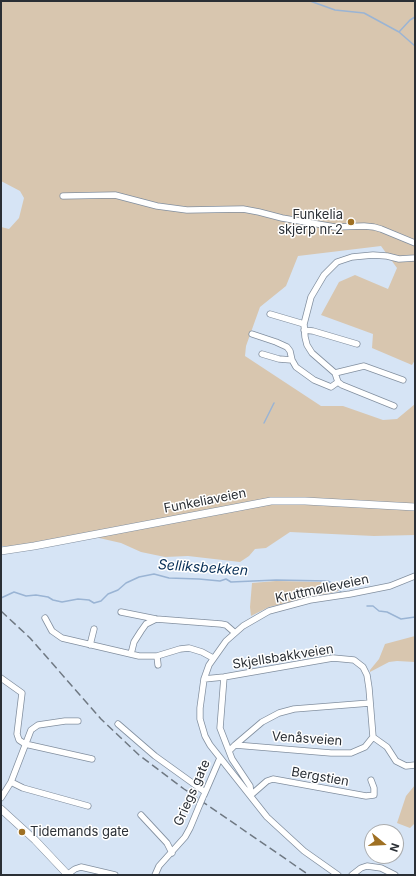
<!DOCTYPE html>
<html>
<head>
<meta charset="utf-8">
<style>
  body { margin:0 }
  #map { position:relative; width:416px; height:876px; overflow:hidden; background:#d6e4f5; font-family:Inter,sans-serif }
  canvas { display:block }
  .frame { position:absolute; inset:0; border:2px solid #2a2f35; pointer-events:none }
  .north { position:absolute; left:364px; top:824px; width:40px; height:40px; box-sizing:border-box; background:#fff; border:1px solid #aaacae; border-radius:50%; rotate:108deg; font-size:11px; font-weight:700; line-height:16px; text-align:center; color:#2a2f35 }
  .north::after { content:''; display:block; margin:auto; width:14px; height:18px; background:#9f7023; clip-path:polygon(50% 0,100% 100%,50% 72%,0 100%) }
</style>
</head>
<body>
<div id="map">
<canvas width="416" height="876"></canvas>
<div class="frame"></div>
<div class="north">N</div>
</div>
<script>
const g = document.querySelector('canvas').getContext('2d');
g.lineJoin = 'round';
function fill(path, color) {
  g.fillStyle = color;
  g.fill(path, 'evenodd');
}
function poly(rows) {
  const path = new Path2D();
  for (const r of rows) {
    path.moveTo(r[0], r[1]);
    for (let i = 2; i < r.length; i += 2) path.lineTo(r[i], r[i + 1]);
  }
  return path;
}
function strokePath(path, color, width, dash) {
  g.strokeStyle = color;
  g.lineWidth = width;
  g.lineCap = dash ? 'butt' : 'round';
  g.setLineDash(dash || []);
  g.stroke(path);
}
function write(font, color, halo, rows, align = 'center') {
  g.font = font + ' Inter,sans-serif';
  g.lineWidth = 3;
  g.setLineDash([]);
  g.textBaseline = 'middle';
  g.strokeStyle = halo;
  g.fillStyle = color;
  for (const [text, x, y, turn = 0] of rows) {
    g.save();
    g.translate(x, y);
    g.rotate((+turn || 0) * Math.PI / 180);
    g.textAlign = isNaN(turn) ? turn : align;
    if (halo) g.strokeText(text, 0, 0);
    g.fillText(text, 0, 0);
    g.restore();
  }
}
fill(poly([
  [1,1,415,1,415,360,412,365,372,348,373,334,321,315,339,282,355,275,388,289,397,268,381,246,298,256,286,286,260,307,246,346,245,356,321,406,343,406,383,420,397,419,415,404,415,535,374,536,290,532,266,548,255,549,249,556,240,562,188,556,165,557,141,552,121,543,86,535,26,546,1,546,1,227,9,229,19,218,24,198,20,191,1,181],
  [276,581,323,582,335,587,339,591,269,607,251,616,250,607,252,583],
  [415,636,415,662,397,661,389,662,370,672,370,670,379,659,385,644],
  [415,785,415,823,410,828,397,823,406,796]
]), '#d8c6af');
strokePath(poly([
  [310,1,335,10,364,13,399,32],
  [415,17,410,20,399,32,415,46],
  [264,423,274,403],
  [1,598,14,592,26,596,36,595,48,597,53,600,62,602,78,599,89,600,94,603,101,601,108,594,118,590,126,583,139,577,154,574,169,578,199,579,220,581,226,579,231,582,276,580,328,581,335,585,341,592],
  [367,606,373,606,379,611,387,612,401,619,415,617]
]), '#9ab4d4', 1.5);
const minor = poly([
  [63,196,115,195,157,206,187,210,243,209,259,212,282,218,335,227,364,226,374,227,381,229,415,243],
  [270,314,304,324],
  [304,330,313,331,357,344],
  [252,334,276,342,287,347,290,351,292,360,296,367,314,380,331,387,338,382],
  [262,354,279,359,292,360],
  [335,373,364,366,403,380],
  [394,406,342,385,338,382,335,373,312,353,307,345,305,337,304,324,311,297,324,275,337,262,352,257,373,255,387,256,399,259,415,258],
  [121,612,156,619,221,624,226,625,234,632],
  [45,618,52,631,62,638,139,656,157,656,158,665],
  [90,645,94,629],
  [131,654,134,642,141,631,146,624,156,619],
  [157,656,180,649,189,648,202,652,213,658],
  [224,677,220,728,232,759,250,786,251,795],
  [1,678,22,693,17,734,19,740,25,744,92,759],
  [204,679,224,677,333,658,354,660,363,667,367,675,369,688,373,737],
  [118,724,155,756,205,792],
  [235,745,262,722,279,713,294,709,370,703],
  [229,751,235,745,331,753,351,753,365,747,373,737,387,747,396,761,406,766,415,765],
  [11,782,23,788,88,806],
  [204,795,220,758],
  [251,795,267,781,273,779,366,796,374,795,374,788,371,780],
  [1,798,11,782,31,730,38,725,65,721,78,721],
  [141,815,167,843,172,853],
  [68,874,75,869,81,867,115,875],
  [155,875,159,866,185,837,190,828,200,804],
  [338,875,304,851,267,817,210,745,205,736,200,719,200,708,204,679,209,665,226,641,243,626,269,611,310,600,350,594,390,586,415,576],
  [352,875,361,868,367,866,381,868,395,875]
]);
const tertiary = poly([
  [1,551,34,546,271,501,305,501,415,507],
  [1,809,35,840,68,875]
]);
strokePath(minor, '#828f9f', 7);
strokePath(tertiary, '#828f9f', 8);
strokePath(minor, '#fff', 5.5);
strokePath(tertiary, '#fff', 7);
strokePath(poly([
  [1,611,30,638,101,719,139,755,184,789,309,875]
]), '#6f7882', 1.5, [8, 4]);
const minorBridge = poly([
  [200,804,203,797]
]);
strokePath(minorBridge, '#828f9f', 7, []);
strokePath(minorBridge, '#fff', 5.5);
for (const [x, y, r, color] of [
  [351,222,4,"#9f7023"],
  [22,832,4,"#9f7023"]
]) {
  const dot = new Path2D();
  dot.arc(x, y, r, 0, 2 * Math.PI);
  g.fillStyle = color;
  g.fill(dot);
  strokePath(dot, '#fff', 1.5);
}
write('13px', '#2a2f35', '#fff', [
  ["Funkelia",343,215],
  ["skjerp nr.2",343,230],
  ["Tidemands gate",30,832,"left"]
], 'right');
write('13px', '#2a2f35', '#fff', [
  ["Funkeliaveien",205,501,-11],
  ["Kruttmølleveien",322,589,-12],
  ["Skjellsbakkveien",283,657,-9],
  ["Venåsveien",307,739,4],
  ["Bergstien",320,777,10],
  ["Griegs gate",192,793,-66]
]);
write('italic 14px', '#072f57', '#fff', [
  ["Selliksbekken",203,568,4]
]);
</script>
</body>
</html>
